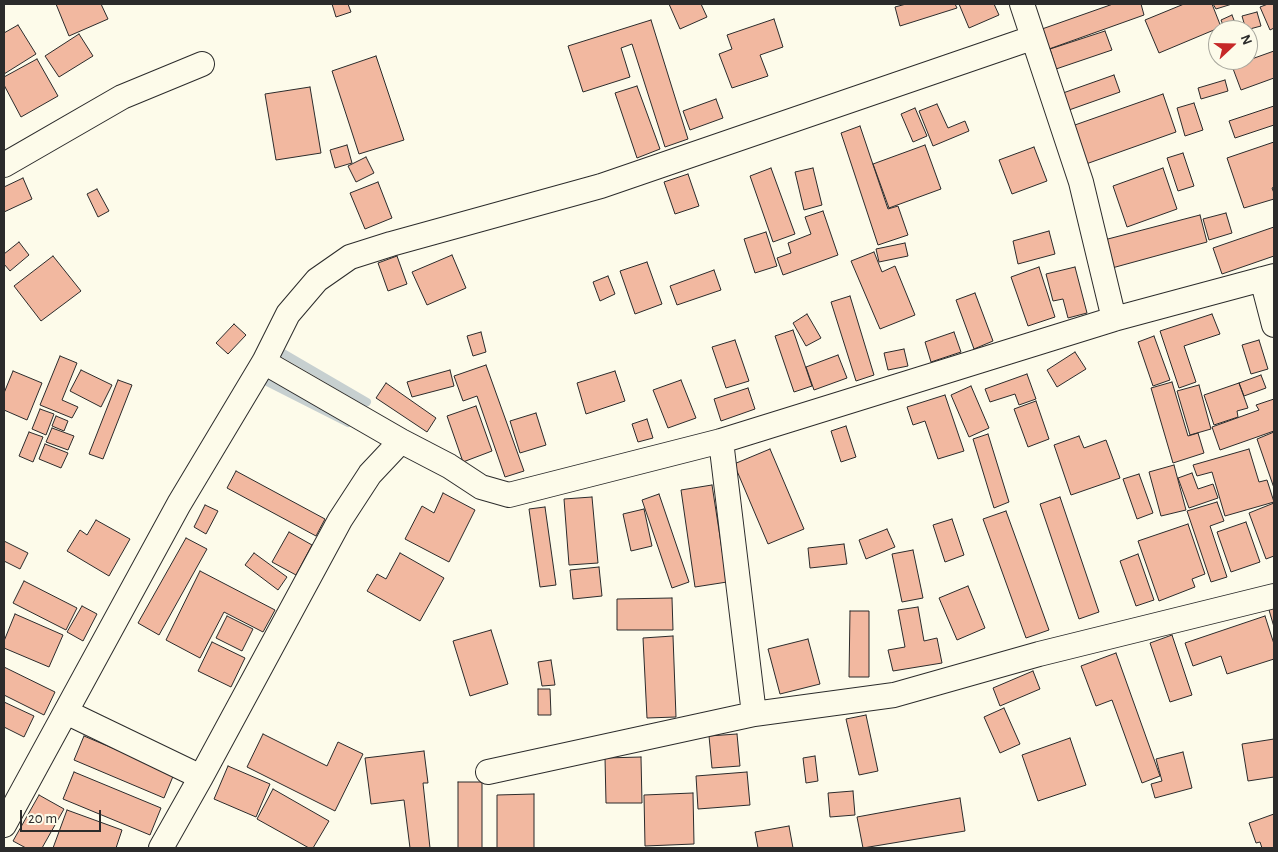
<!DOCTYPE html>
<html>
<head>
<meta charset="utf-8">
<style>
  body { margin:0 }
  #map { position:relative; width:1278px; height:852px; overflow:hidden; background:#fdfbea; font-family:"Alegreya Sans",sans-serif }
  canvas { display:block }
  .frame { position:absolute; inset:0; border:5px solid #2b2b2b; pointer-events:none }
  .north { position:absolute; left:1208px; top:20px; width:50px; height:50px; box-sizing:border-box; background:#fdfbea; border:1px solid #a9a89e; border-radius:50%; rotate:69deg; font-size:14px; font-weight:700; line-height:20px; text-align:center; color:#2b2b2b }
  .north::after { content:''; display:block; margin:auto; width:18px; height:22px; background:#c62828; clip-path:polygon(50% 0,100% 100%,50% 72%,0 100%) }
  .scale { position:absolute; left:20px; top:810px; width:81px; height:22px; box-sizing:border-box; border:2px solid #2b2b2b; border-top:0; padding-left:6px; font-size:15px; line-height:18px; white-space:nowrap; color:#2b2b2b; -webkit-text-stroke:4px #fdfbea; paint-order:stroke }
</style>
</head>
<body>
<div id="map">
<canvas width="1278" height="852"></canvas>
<div class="frame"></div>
<div class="north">N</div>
<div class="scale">20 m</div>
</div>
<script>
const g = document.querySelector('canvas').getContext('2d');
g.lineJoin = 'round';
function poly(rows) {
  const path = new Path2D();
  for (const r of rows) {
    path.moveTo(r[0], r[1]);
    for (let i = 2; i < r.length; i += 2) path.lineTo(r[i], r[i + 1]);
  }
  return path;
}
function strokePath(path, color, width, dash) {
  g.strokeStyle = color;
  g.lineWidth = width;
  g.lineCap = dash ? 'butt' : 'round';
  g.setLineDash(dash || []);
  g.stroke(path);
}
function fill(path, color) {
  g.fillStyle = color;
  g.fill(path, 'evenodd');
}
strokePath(poly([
  [283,353,367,402],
  [267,382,348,423]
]), '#c7d0d0', 8);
const building = poly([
  [56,4,101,4,108,19,69,36,56,4],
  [332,4,348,4,351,12,336,17,332,4],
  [669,4,701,4,707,17,680,29,669,4],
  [906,4,955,4,957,8,900,26,895,7,906,4],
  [959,4,994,4,999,15,969,28,959,4],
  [1113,4,1141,4,1144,15,1049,49,1042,29,1113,4],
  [1184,4,1212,4,1221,27,1159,53,1145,20,1184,4],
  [1213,4,1232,4,1216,9,1213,4],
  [1268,4,1273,4,1274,6,1274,28,1270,30,1260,7,1268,4],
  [1257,12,1261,26,1246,30,1242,16,1257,12],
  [1232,15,1237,28,1232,30,1225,30,1221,20,1232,15],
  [774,19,783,47,760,55,768,76,732,88,719,54,732,49,727,35,774,19],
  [651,20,688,139,665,147,632,44,621,48,630,77,583,92,568,46,651,20],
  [18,25,36,54,4,74,4,33,18,25],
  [1105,31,1112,50,1056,69,1050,49,1105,31],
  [79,34,93,56,59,77,45,56,79,34],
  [1274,51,1274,78,1241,90,1232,66,1274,51],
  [376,56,404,140,359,154,332,71,376,56],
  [37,59,58,96,21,117,4,85,4,77,37,59],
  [1114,75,1120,92,1069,110,1063,93,1114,75],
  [1225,80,1228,91,1201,99,1198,88,1225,80],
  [637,86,660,149,637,158,615,93,637,86],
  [310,87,321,153,276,160,265,94,310,87],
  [1163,94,1176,132,1086,164,1072,126,1163,94],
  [716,99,723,118,690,130,683,111,716,99],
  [1194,103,1203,130,1185,136,1177,108,1194,103],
  [937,104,948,128,965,121,969,131,933,146,919,111,937,104],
  [1274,106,1274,125,1235,138,1229,121,1274,106],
  [915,108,927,136,913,142,901,114,915,108],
  [860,126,888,209,898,206,908,235,878,245,841,133,860,126],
  [1274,142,1274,187,1272,188,1274,193,1274,199,1244,208,1227,158,1274,142],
  [347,145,352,163,335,168,330,150,347,145],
  [925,145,941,189,889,208,873,164,925,145],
  [1034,147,1047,181,1012,194,999,160,1034,147],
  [1183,153,1194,186,1178,191,1167,158,1183,153],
  [366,157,374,173,356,182,348,166,366,157],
  [771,168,795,234,773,242,750,176,771,168],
  [813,168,822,205,804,210,795,172,813,168],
  [1163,168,1177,209,1127,227,1113,186,1163,168],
  [688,174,699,206,675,214,664,182,688,174],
  [23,178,32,199,4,212,4,187,23,178],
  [378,182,392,218,365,229,350,193,378,182],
  [97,189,109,211,98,217,87,194,97,189],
  [823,211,838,255,783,275,777,258,791,253,788,243,811,234,805,217,823,211],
  [1226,213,1232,233,1209,240,1203,219,1226,213],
  [1200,215,1207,242,1112,268,1104,240,1200,215],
  [1274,227,1274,256,1222,274,1213,248,1274,227],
  [1049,231,1055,254,1018,264,1013,241,1049,231],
  [766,232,777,266,755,273,744,239,766,232],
  [19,242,29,255,10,271,4,264,4,254,19,242],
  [905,243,908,256,879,262,876,249,905,243],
  [874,252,882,272,895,266,915,315,880,329,851,261,874,252],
  [452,255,466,288,427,305,412,272,452,255],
  [53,256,81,291,41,321,14,286,53,256],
  [397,256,407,284,388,291,378,263,397,256],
  [647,262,662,304,635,314,620,271,647,262],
  [1039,267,1055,317,1028,326,1011,277,1039,267],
  [1075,267,1087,313,1068,318,1063,299,1053,301,1046,274,1075,267],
  [714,270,721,290,677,305,670,286,714,270],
  [608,276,615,294,600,301,593,282,608,276],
  [975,293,993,341,974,349,956,300,975,293],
  [850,296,874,375,856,381,831,302,850,296],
  [807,314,821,338,806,346,793,323,807,314],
  [1212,314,1220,334,1184,346,1196,382,1179,388,1160,331,1212,314],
  [234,324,246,335,228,354,216,343,234,324],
  [793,330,812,386,794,392,775,336,793,330],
  [481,332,486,352,473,356,467,336,481,332],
  [954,332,961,352,931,362,925,342,954,332],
  [1154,336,1170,380,1153,386,1138,342,1154,336],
  [735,340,749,381,726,388,712,347,735,340],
  [1259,340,1268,369,1251,374,1242,345,1259,340],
  [904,349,908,366,888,370,884,353,904,349],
  [1075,352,1086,369,1057,387,1047,370,1075,352],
  [838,355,847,378,814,390,806,367,838,355],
  [60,356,77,363,62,400,78,407,72,418,40,405,60,356],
  [486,365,524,471,505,477,477,396,463,401,454,376,486,365],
  [81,370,112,385,101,407,70,391,81,370],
  [450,370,454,386,412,397,407,382,450,370],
  [13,371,42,383,27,420,4,410,4,393,13,371],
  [615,371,625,401,586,414,577,383,615,371],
  [1027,374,1036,399,1019,405,1015,394,990,402,985,389,1027,374],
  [1261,375,1266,388,1244,396,1239,383,1261,375],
  [118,380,132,385,103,459,89,454,118,380],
  [681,380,696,418,668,428,653,390,681,380],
  [1172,382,1188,436,1198,433,1204,453,1173,463,1151,388,1172,382],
  [386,383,436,418,427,432,376,398,386,383],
  [1239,383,1248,408,1237,411,1238,417,1214,425,1204,395,1239,383],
  [1199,385,1211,429,1190,435,1177,391,1199,385],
  [971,386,989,428,969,437,951,395,971,386],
  [748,388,755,409,721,421,714,399,748,388],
  [945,395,964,451,938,459,925,421,913,425,907,407,945,395],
  [1274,399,1274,431,1220,450,1212,427,1259,410,1256,405,1274,399],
  [1036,401,1049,439,1028,447,1014,409,1036,401],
  [476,406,492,451,463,462,447,416,476,406],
  [40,409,54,414,46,435,32,429,40,409],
  [536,413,546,445,520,453,510,421,536,413],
  [56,416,68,421,64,431,52,426,56,416],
  [647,419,653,438,638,442,632,424,647,419],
  [846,426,856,457,841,462,831,431,846,426],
  [52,428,74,436,68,450,46,442,52,428],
  [29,432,43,437,33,462,19,456,29,432],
  [1274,432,1274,488,1257,439,1274,432],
  [988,434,1009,502,994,508,973,439,988,434],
  [1079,436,1084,448,1106,440,1120,478,1071,495,1054,445,1079,436],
  [45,444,68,453,61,468,39,459,45,444],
  [770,449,804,529,768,544,734,464,770,449],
  [1249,449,1259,482,1267,480,1274,502,1225,516,1212,472,1197,476,1193,465,1249,449],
  [1174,465,1186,510,1161,516,1149,472,1174,465],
  [236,471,325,519,316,536,227,488,236,471],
  [1192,473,1198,489,1213,484,1218,498,1189,508,1178,478,1192,473],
  [1139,474,1153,513,1137,519,1123,479,1139,474],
  [712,485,727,582,695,587,681,490,712,485],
  [443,493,475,510,449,562,405,539,422,506,434,513,443,493],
  [659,494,689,582,672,588,642,500,659,494],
  [592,497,598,563,569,565,564,499,592,497],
  [1060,497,1099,612,1079,619,1040,504,1060,497],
  [1217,502,1224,521,1210,526,1227,577,1211,582,1187,511,1217,502],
  [1274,503,1274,556,1266,559,1249,513,1274,503],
  [205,505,218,511,206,534,194,527,205,505],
  [545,507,556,585,540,587,529,509,545,507],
  [644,509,652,546,631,551,623,514,644,509],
  [1006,511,1049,630,1026,638,983,519,1006,511],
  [952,519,964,555,945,562,933,525,952,519],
  [96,520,130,539,109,576,67,551,80,530,87,535,96,520],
  [1246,522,1260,562,1231,572,1217,532,1246,522],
  [1188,524,1205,574,1192,579,1195,587,1159,601,1138,541,1188,524],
  [887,529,895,547,866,559,859,540,887,529],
  [289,532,312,545,296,575,272,562,289,532],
  [186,538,207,549,159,635,138,623,186,538],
  [4,541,28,553,20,569,4,561,4,541],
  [844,544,847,564,810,568,808,548,844,544],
  [913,550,923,598,902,602,892,554,913,550],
  [254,553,287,577,278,590,245,565,254,553],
  [400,553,444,578,420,621,367,591,377,574,386,579,400,553],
  [1138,554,1154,600,1136,606,1120,561,1138,554],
  [599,567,602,596,573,599,570,570,599,567],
  [200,571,275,610,263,632,224,612,200,658,166,640,200,571],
  [24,581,77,608,66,630,13,603,24,581],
  [968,586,985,628,957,640,939,598,968,586],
  [672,598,673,630,617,630,617,599,672,598],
  [82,606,97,614,83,641,67,632,82,606],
  [918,607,924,641,937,638,942,663,893,671,888,650,905,647,898,610,918,607],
  [1274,608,1274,627,1269,610,1274,608],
  [850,611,869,611,869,677,849,677,850,611],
  [15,614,63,635,49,667,4,648,4,641,15,614],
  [227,616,253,629,242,651,216,638,227,616],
  [1265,616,1274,644,1274,659,1227,674,1221,656,1193,666,1185,643,1265,616],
  [491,630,508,684,470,696,453,641,491,630],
  [1172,635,1192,695,1170,702,1150,643,1172,635],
  [673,636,676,717,647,718,643,638,673,636],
  [808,639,820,684,780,694,768,649,808,639],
  [212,642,245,658,231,687,198,671,212,642],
  [1116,653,1160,776,1142,783,1112,700,1096,706,1081,666,1116,653],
  [551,660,555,685,542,686,538,662,551,660],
  [4,667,55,692,44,715,4,695,4,667],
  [1033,671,1040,689,1000,706,993,688,1033,671],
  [538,689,550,689,551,715,538,715,538,689],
  [4,702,34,716,24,737,4,727,4,702],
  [1004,708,1020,744,1000,753,984,717,1004,708],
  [866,715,878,771,859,775,846,719,866,715],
  [263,734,327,766,338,742,363,754,335,811,247,767,263,734],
  [737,734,740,766,712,768,709,736,737,734],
  [84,736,174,774,164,798,74,760,84,736],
  [1070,738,1086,785,1038,801,1022,755,1070,738],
  [1274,739,1274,777,1248,781,1242,744,1274,739],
  [424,751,428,783,423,783,430,848,410,848,404,800,371,804,365,758,424,751],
  [1183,752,1192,788,1155,798,1151,784,1162,781,1156,759,1183,752],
  [815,756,818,781,806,783,803,758,815,756],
  [641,757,642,803,606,803,605,758,641,757],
  [228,766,270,784,256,817,214,799,228,766],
  [74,772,161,808,150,835,63,799,74,772],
  [747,772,750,805,698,809,696,776,747,772],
  [458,782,482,782,482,848,458,848,458,782],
  [273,789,329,821,313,848,309,848,257,819,273,789],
  [853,791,855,815,830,817,828,793,853,791],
  [693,793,694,844,645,846,644,795,693,793],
  [534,794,534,848,497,848,497,795,534,794],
  [39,795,64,809,42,848,26,848,13,841,39,795],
  [960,798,965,831,863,848,857,817,960,798],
  [67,810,122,830,116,848,53,848,67,810],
  [1274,814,1274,848,1262,848,1260,842,1256,843,1249,823,1274,814],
  [789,826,793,848,758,848,755,832,789,826]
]);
fill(building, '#f2b8a0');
strokePath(building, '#2b2b2b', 1);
const street = poly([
  [1022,4,1081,182,1114,319],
  [4,165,122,97,202,64],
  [1262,279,1274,325],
  [264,362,401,441,449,466,481,487,509,495,721,441,1114,319,1274,276],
  [721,441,754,714],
  [66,712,201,777],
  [488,772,754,714,894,695,1039,654,1274,596],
  [4,825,179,504,264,362,288,314,317,280,350,257,391,244,601,186,1032,38],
  [161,848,201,777,340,520,370,474,401,441]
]);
strokePath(street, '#2b2b2b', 26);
strokePath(street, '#fdfbea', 24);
</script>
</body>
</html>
